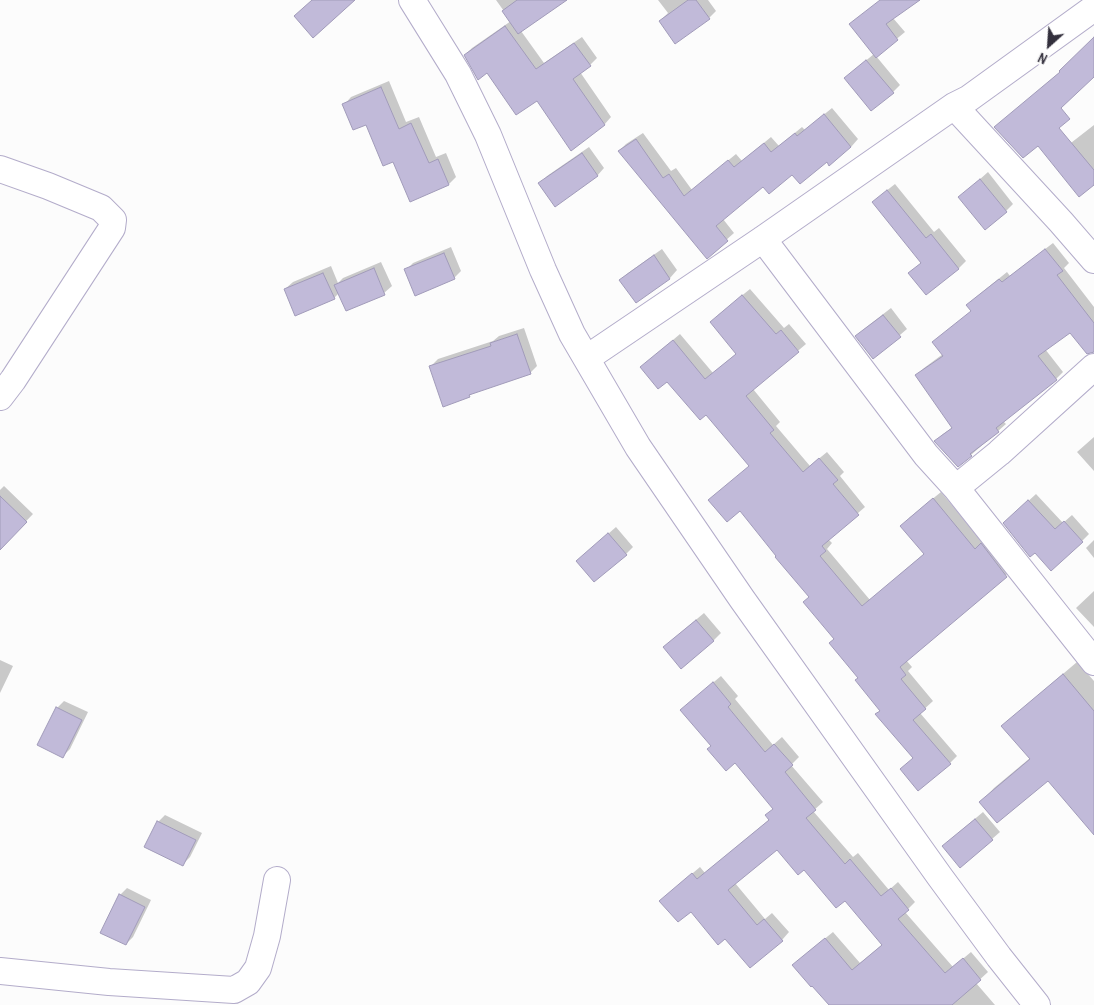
<!DOCTYPE html>
<html>
<head>
<meta charset="utf-8">
<style>
  body { margin:0 }
  #map { position:relative; width:1094px; height:1005px; overflow:hidden; background:#fcfcfc; font-family:"Archivo Narrow",sans-serif }
  canvas { display:block }
  .north { position:absolute; left:1024px; top:20px; width:50px; height:50px; -webkit-text-stroke:4px #fcfcfc; paint-order:stroke; rotate:206deg; font-size:14px; font-weight:700; line-height:20px; text-align:center; color:#33303d }
  .north::after { content:''; display:block; margin:auto; width:18px; height:22px; background:#33303d; clip-path:polygon(50% 0,100% 100%,50% 72%,0 100%) }
</style>
</head>
<body>
<div id="map">
<canvas width="1094" height="1005"></canvas>
<div class="north">N</div>
</div>
<script>
const g = document.querySelector('canvas').getContext('2d');
g.lineJoin = 'round';
function fill(path, color) {
  g.fillStyle = color;
  g.fill(path, 'evenodd');
}
function poly(rows) {
  const path = new Path2D();
  for (const r of rows) {
    path.moveTo(r[0], r[1]);
    for (let i = 2; i < r.length; i += 2) path.lineTo(r[i], r[i + 1]);
  }
  return path;
}
function strokePath(path, color, width, dash) {
  g.strokeStyle = color;
  g.lineWidth = width;
  g.lineCap = dash ? 'butt' : 'round';
  g.setLineDash(dash || []);
  g.stroke(path);
}
fill(poly([
  [496,0,558,0,521,31,544,63,582,37,597,58,590,65,580,72,611,117,604,125,537,99,487,72,465,55,472,48,511,21],
  [658,0,708,0,716,11,709,18,660,21,668,13],
  [880,0,918,0,893,18,905,32,876,56,900,85,893,92,853,71,874,54],
  [1094,39,1094,75,1023,104,1061,71],
  [389,81,406,122,419,117,436,157,446,153,456,177,449,184,394,161,367,124,344,105,351,97],
  [832,108,858,139,851,147,827,160,763,186,723,219,734,233,707,257,619,151,626,144,643,133,671,171,676,168,692,190,736,154,742,161,771,137,779,146,802,127,805,130],
  [1094,125,1094,184,1058,153],
  [589,147,604,168,597,176,540,184,547,176],
  [988,172,1013,204,1006,211,960,197],
  [895,184,934,232,939,228,966,261,959,268,926,294,910,273,922,262,881,195],
  [1053,243,1069,263,1064,268,1094,307,1094,349,1070,331,1045,349,1063,372,1056,379,1003,421,1006,424,971,455,936,441,943,434,953,427,917,375,924,368,943,354,972,311,968,305,975,298,1007,272,1010,276],
  [451,247,461,271,454,278,406,270,413,263],
  [662,249,677,270,670,278,636,301,620,280,628,273],
  [381,262,392,286,384,293,339,293,334,298,285,289,293,282,331,266,338,283,343,278],
  [750,289,784,328,789,324,806,344,753,389,780,422,776,426,810,466,827,452,844,472,840,476,865,507,828,539,832,543,827,549,870,600,925,553,909,518,941,492,983,542,1013,569,906,660,912,667,908,671,933,701,920,713,957,756,950,763,914,758,881,710,859,677,810,597,750,466,706,414,668,380,641,367,680,334,713,373,737,353,718,315],
  [891,308,907,329,873,358,864,329],
  [524,328,537,366,530,373,473,393,469,396,431,366,438,359,493,341,499,336],
  [1094,437,1094,471,1077,452],
  [4,486,33,514,8,540,0,540,0,490],
  [1036,494,1063,523,1072,515,1089,534,1082,541,1012,516],
  [616,527,633,547,626,554,577,561],
  [1094,540,1094,558,1086,548],
  [1094,591,1094,627,1076,608],
  [704,613,721,633,713,641,672,640],
  [0,660,13,666,0,693],
  [1077,662,1094,681,1094,828,1048,779,981,802,994,788,1030,758,1003,726,1017,713],
  [721,676,738,696,735,699,773,745,782,737,799,757,791,765,823,802,813,811,853,857,858,853,889,890,898,882,915,902,905,912,953,967,971,952,988,972,976,983,995,1005,831,1005,801,958,833,932,860,963,883,944,845,899,777,848,735,883,765,919,772,913,789,932,782,940,726,938,691,910,668,894,700,867,705,873,770,819,774,808,735,762,712,746,689,703],
  [64,701,88,712,70,749,63,756,57,708],
  [983,812,1000,832,992,839,951,839],
  [165,815,202,833,190,857,183,864,158,822],
  [127,888,151,900,133,937,126,944,120,895]
]), '#0003');
const building = poly([
  [312,0,355,0,313,38,294,16,312,0],
  [517,0,567,0,518,34,502,11,517,0],
  [688,0,696,0,710,19,675,44,659,21,688,0],
  [880,0,920,0,886,24,898,40,876,58,849,24,880,0],
  [505,26,536,69,574,43,591,66,573,79,605,125,571,151,537,101,516,115,487,73,478,80,464,55,505,26],
  [1094,37,1094,77,1061,108,1070,119,1059,128,1094,170,1094,185,1079,197,1038,146,1023,158,994,127,1060,72,1059,71,1094,37],
  [866,60,894,93,871,111,844,78,866,60],
  [381,87,399,129,411,123,429,163,438,159,449,185,410,202,393,162,383,166,366,125,353,130,342,104,381,87],
  [824,114,851,147,829,166,827,162,800,184,792,175,769,194,763,187,716,226,728,241,707,259,618,151,636,139,663,178,669,174,684,196,728,160,734,167,764,143,771,152,795,133,797,136,824,114],
  [582,153,598,176,555,207,538,183,582,153],
  [980,179,1007,212,985,230,958,197,980,179],
  [887,190,926,238,931,234,959,269,926,295,908,273,921,263,872,202,887,190],
  [1045,249,1063,271,1057,275,1094,323,1094,352,1087,354,1070,333,1038,356,1057,380,996,428,999,432,970,454,972,456,958,467,934,441,952,428,915,375,943,356,932,342,971,311,966,305,999,279,1002,282,1045,249],
  [444,253,455,279,415,296,404,269,444,253],
  [654,255,670,279,636,303,619,280,654,255],
  [374,268,385,295,346,311,334,285,374,268],
  [323,273,335,299,295,316,284,289,323,273],
  [742,295,776,334,781,330,799,352,746,396,774,430,770,433,803,472,819,458,838,480,833,484,859,515,822,546,826,551,820,556,862,606,924,554,900,526,933,498,975,549,981,543,1007,577,900,667,906,675,901,679,926,709,913,720,951,764,918,791,900,769,913,758,875,714,880,711,855,680,858,678,829,643,834,639,803,602,809,597,775,557,776,556,740,511,727,522,708,500,749,466,706,415,700,420,667,382,658,389,640,367,673,340,705,379,736,354,710,322,742,295],
  [883,315,901,337,873,359,855,336,883,315],
  [517,334,531,374,469,395,470,397,443,407,429,366,491,346,490,343,517,334],
  [0,496,27,522,0,550,0,496],
  [1028,500,1055,529,1064,521,1083,542,1051,571,1035,553,1030,557,1003,523,1028,500],
  [608,533,627,555,594,582,576,561,608,533],
  [696,620,714,641,681,669,663,647,696,620],
  [1063,674,1094,711,1094,835,1048,781,997,823,979,802,1030,759,1001,726,1063,674],
  [713,682,731,704,728,707,765,752,774,744,793,765,785,772,816,810,806,818,845,864,850,859,881,896,891,888,909,910,898,919,945,973,963,958,981,980,952,1005,829,1005,812,986,811,987,792,965,825,938,852,970,882,945,845,901,836,908,804,870,798,875,777,850,728,890,757,925,764,919,783,941,750,968,725,939,718,945,691,912,678,922,659,901,692,873,697,879,769,820,765,815,773,809,735,763,726,771,707,749,711,746,680,710,713,682],
  [56,707,82,720,63,758,37,745,56,707],
  [975,819,993,840,960,868,942,846,975,819],
  [157,821,196,840,183,866,144,847,157,821],
  [119,894,145,907,126,945,100,933,119,894]
]);
fill(building, '#c1bad9');
strokePath(building, '#a19bb9', 1);
const street = poly([
  [412,0,458,74,488,135,543,270,572,334,638,447,742,599,940,877,999,957,1037,1005],
  [954,106,1061,222,1094,260],
  [0,169,48,186,101,208,113,220,112,228,13,380,0,397],
  [763,239,926,455,956,488,1094,662],
  [587,358,763,239,954,106,968,99,1094,8],
  [956,488,999,453,1094,367],
  [0,971,109,982,234,990,248,982,258,968,267,936,277,880]
]);
strokePath(street, '#b3acca', 28);
strokePath(street, '#fff', 26);
</script>
</body>
</html>
